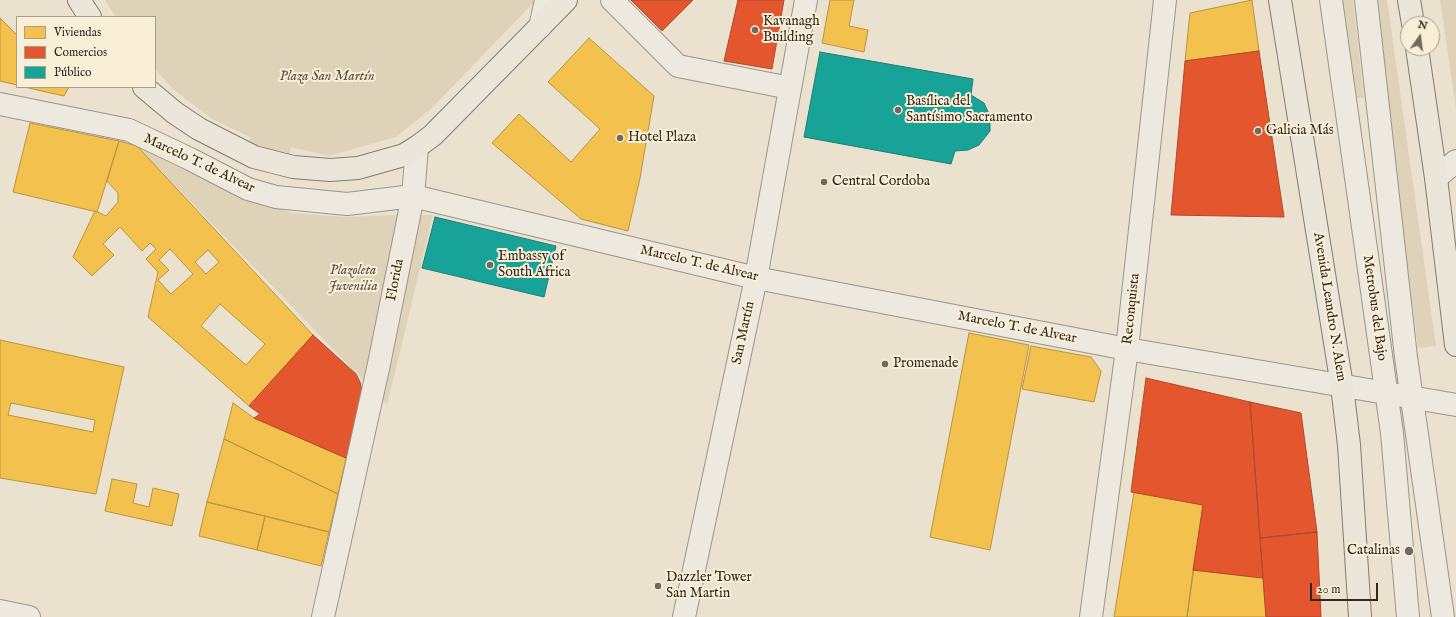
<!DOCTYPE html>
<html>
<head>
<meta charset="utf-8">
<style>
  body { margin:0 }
  #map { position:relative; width:1456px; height:617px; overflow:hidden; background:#eae2ce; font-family:"IM FELL English",serif }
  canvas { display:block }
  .legend { position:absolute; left:16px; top:16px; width:140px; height:72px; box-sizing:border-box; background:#f9efd7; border:1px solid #aa9f8d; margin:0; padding:5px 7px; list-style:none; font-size:12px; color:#33271f }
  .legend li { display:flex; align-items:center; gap:8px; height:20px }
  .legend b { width:20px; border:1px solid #aa9f8d }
  .north { position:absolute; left:1400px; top:16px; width:40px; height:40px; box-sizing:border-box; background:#f9efd7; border:1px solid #aa9f8d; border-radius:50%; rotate:14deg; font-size:11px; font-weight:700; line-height:16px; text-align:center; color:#33271f }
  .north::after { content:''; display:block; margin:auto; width:14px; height:18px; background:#73685c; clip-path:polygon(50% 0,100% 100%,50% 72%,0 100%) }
  .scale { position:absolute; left:1310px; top:583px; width:68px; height:18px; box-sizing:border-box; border:2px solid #33271f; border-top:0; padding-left:5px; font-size:12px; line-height:14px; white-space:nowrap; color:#33271f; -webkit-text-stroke:3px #f9efd7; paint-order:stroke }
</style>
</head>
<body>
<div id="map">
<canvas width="1456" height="617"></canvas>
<ul class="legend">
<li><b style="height:11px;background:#f2c14e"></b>Viviendas</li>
<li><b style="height:11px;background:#e4572e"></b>Comercios</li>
<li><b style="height:11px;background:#17a398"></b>Público</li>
</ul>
<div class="north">N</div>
<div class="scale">20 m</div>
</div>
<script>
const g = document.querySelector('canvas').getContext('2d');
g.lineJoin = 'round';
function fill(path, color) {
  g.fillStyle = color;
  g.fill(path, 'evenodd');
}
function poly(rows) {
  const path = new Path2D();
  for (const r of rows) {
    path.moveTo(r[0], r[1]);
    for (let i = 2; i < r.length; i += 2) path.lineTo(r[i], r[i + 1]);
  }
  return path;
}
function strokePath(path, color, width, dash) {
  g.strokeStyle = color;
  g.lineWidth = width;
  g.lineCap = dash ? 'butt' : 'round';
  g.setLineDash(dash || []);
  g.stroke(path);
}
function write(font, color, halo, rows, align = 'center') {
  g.font = font + ' "IM FELL English",serif';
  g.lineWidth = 4;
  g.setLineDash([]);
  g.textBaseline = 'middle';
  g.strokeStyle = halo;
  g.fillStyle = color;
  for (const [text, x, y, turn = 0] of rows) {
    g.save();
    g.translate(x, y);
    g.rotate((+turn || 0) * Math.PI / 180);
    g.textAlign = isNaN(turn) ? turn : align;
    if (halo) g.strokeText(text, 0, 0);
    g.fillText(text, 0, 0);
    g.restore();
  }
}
fill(poly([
  [105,0,536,0,432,108,396,137,329,156,291,147,288,159,247,149,250,137,212,119,173,89,155,69,155,17,116,17],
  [1342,0,1353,0,1364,98,1356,98],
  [1373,0,1387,0,1436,346,1418,348],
  [1440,0,1456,0,1456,109],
  [137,146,174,165,291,213,345,217,395,215,433,215,387,405]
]), '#ded3b8');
const homes = poly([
  [830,0,854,0,849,26,868,30,864,52,822,43,830,0],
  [1252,0,1259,51,1185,61,1190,13,1252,0],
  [0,18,17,35,17,85,0,81,0,18],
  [589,38,654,96,640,178,628,231,581,219,492,143,519,114,571,162,600,129,548,82,589,38],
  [24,87,69,87,64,96,24,87],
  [30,123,119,141,97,212,13,192,30,123],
  [119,141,137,146,313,335,249,406,148,317,158,272,146,259,156,249,150,243,142,251,120,227,103,244,114,255,92,276,73,257,95,211,106,216,118,202,118,193,107,181,119,141],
  [170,249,193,274,171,294,158,280,169,270,159,260,170,249],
  [208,250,219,262,206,274,195,262,208,250],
  [220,304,265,344,246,365,201,326,220,304],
  [969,333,1029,345,990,550,930,537,969,333],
  [0,340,124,367,96,494,0,478,0,340],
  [11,403,95,420,93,432,8,415,11,403],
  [1031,346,1091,357,1101,371,1094,402,1022,389,1031,346],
  [233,403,254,418,346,458,338,494,224,439,233,403],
  [224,439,338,494,329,532,207,502,224,439],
  [112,479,137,484,133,503,149,507,153,488,179,494,172,526,105,511,112,479],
  [1134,492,1203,505,1187,617,1114,617,1134,492],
  [207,502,265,516,257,550,199,536,207,502],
  [265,516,329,532,321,566,257,550,265,516],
  [1193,570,1263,578,1266,617,1187,617,1193,570]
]);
fill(homes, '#f2c14e');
strokePath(homes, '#b99340', 1);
const shops = poly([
  [631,0,693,0,662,31,631,0],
  [738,0,784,0,772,69,724,61,738,0],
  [1259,51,1284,217,1171,215,1185,61,1259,51],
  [313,335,356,374,360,382,362,391,346,458,254,418,260,414,249,406,313,335],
  [1146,378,1250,402,1263,578,1193,570,1203,505,1131,492,1146,378],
  [1250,402,1301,413,1317,532,1260,538,1250,402],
  [1317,532,1321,617,1266,617,1260,538,1317,532]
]);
fill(shops, '#e4572e');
strokePath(shops, '#af492a', 1);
const public = poly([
  [820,52,973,79,971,95,984,103,990,116,990,131,979,145,968,150,955,151,951,164,804,137,820,52],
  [435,217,556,246,544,297,422,268,435,217]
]);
fill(public, '#17a398');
strokePath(public, '#1f7e74', 1);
const minor = poly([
  [612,0,678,66,790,88],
  [1331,0,1392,433,1408,617],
  [1366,0,1406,357,1443,617],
  [540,27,546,0],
  [0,104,129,130,190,159,248,189,276,197,347,204,413,196,756,278,1127,349,1456,405],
  [1436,178,1456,161],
  [0,611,29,617],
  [323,617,379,364,413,196,417,147],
  [684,617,756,278,806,0],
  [1091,617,1127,349,1165,0]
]);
const major = poly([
  [79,0,90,17],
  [1280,0,1342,386,1349,445,1360,617],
  [1409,0,1413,24],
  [1417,48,1436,178,1456,345],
  [144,87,175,113,199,129,254,157,293,167,330,170,358,168,404,155,417,147,433,135,566,0]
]);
strokePath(minor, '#9b9589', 24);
strokePath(major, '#827c72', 24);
strokePath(minor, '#ede9df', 22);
strokePath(major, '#ebe5da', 22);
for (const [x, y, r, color] of [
  [755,30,4,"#73685c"],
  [898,110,4,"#73685c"],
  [1258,131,4,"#73685c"],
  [620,138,4,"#73685c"],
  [824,182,4,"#73685c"],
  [490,265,4,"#73685c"],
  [885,364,4,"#73685c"],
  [1409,551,5,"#73685c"],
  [658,586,4,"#73685c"]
]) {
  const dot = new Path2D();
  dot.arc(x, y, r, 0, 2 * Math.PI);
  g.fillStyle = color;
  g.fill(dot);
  strokePath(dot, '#f9efd7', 1.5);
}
write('14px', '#33271f', '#f9efd7', [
  ["Kavanagh",763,22],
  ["Building",763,38],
  ["Basílica del",906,102],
  ["Santísimo Sacramento",906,118],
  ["Galicia Más",1266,131],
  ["Hotel Plaza",628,138],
  ["Central Cordoba",832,182],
  ["Embassy of",498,257],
  ["South Africa",498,273],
  ["Promenade",893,364],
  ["Catalinas",1400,551,"right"],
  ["Dazzler Tower",666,578],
  ["San Martin",666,594]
], 'left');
write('italic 14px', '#5c4f41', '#f9efd7', [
  ["Plaza San Martín",327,77],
  ["Plazoleta",353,271],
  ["Juvenilia",353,287]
]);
write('14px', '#33271f', '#f9efd7', [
  ["Marcelo T. de Alvear",199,164,25],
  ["Marcelo T. de Alvear",699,264,13],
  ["Florida",396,280,-79],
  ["Avenida Leandro N. Alem",1329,307,81],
  ["Metrobus del Bajo",1374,308,82],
  ["Reconquista",1132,309,-84],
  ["Marcelo T. de Alvear",1017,328,11],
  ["San Martín",744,333,-78]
]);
</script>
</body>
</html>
